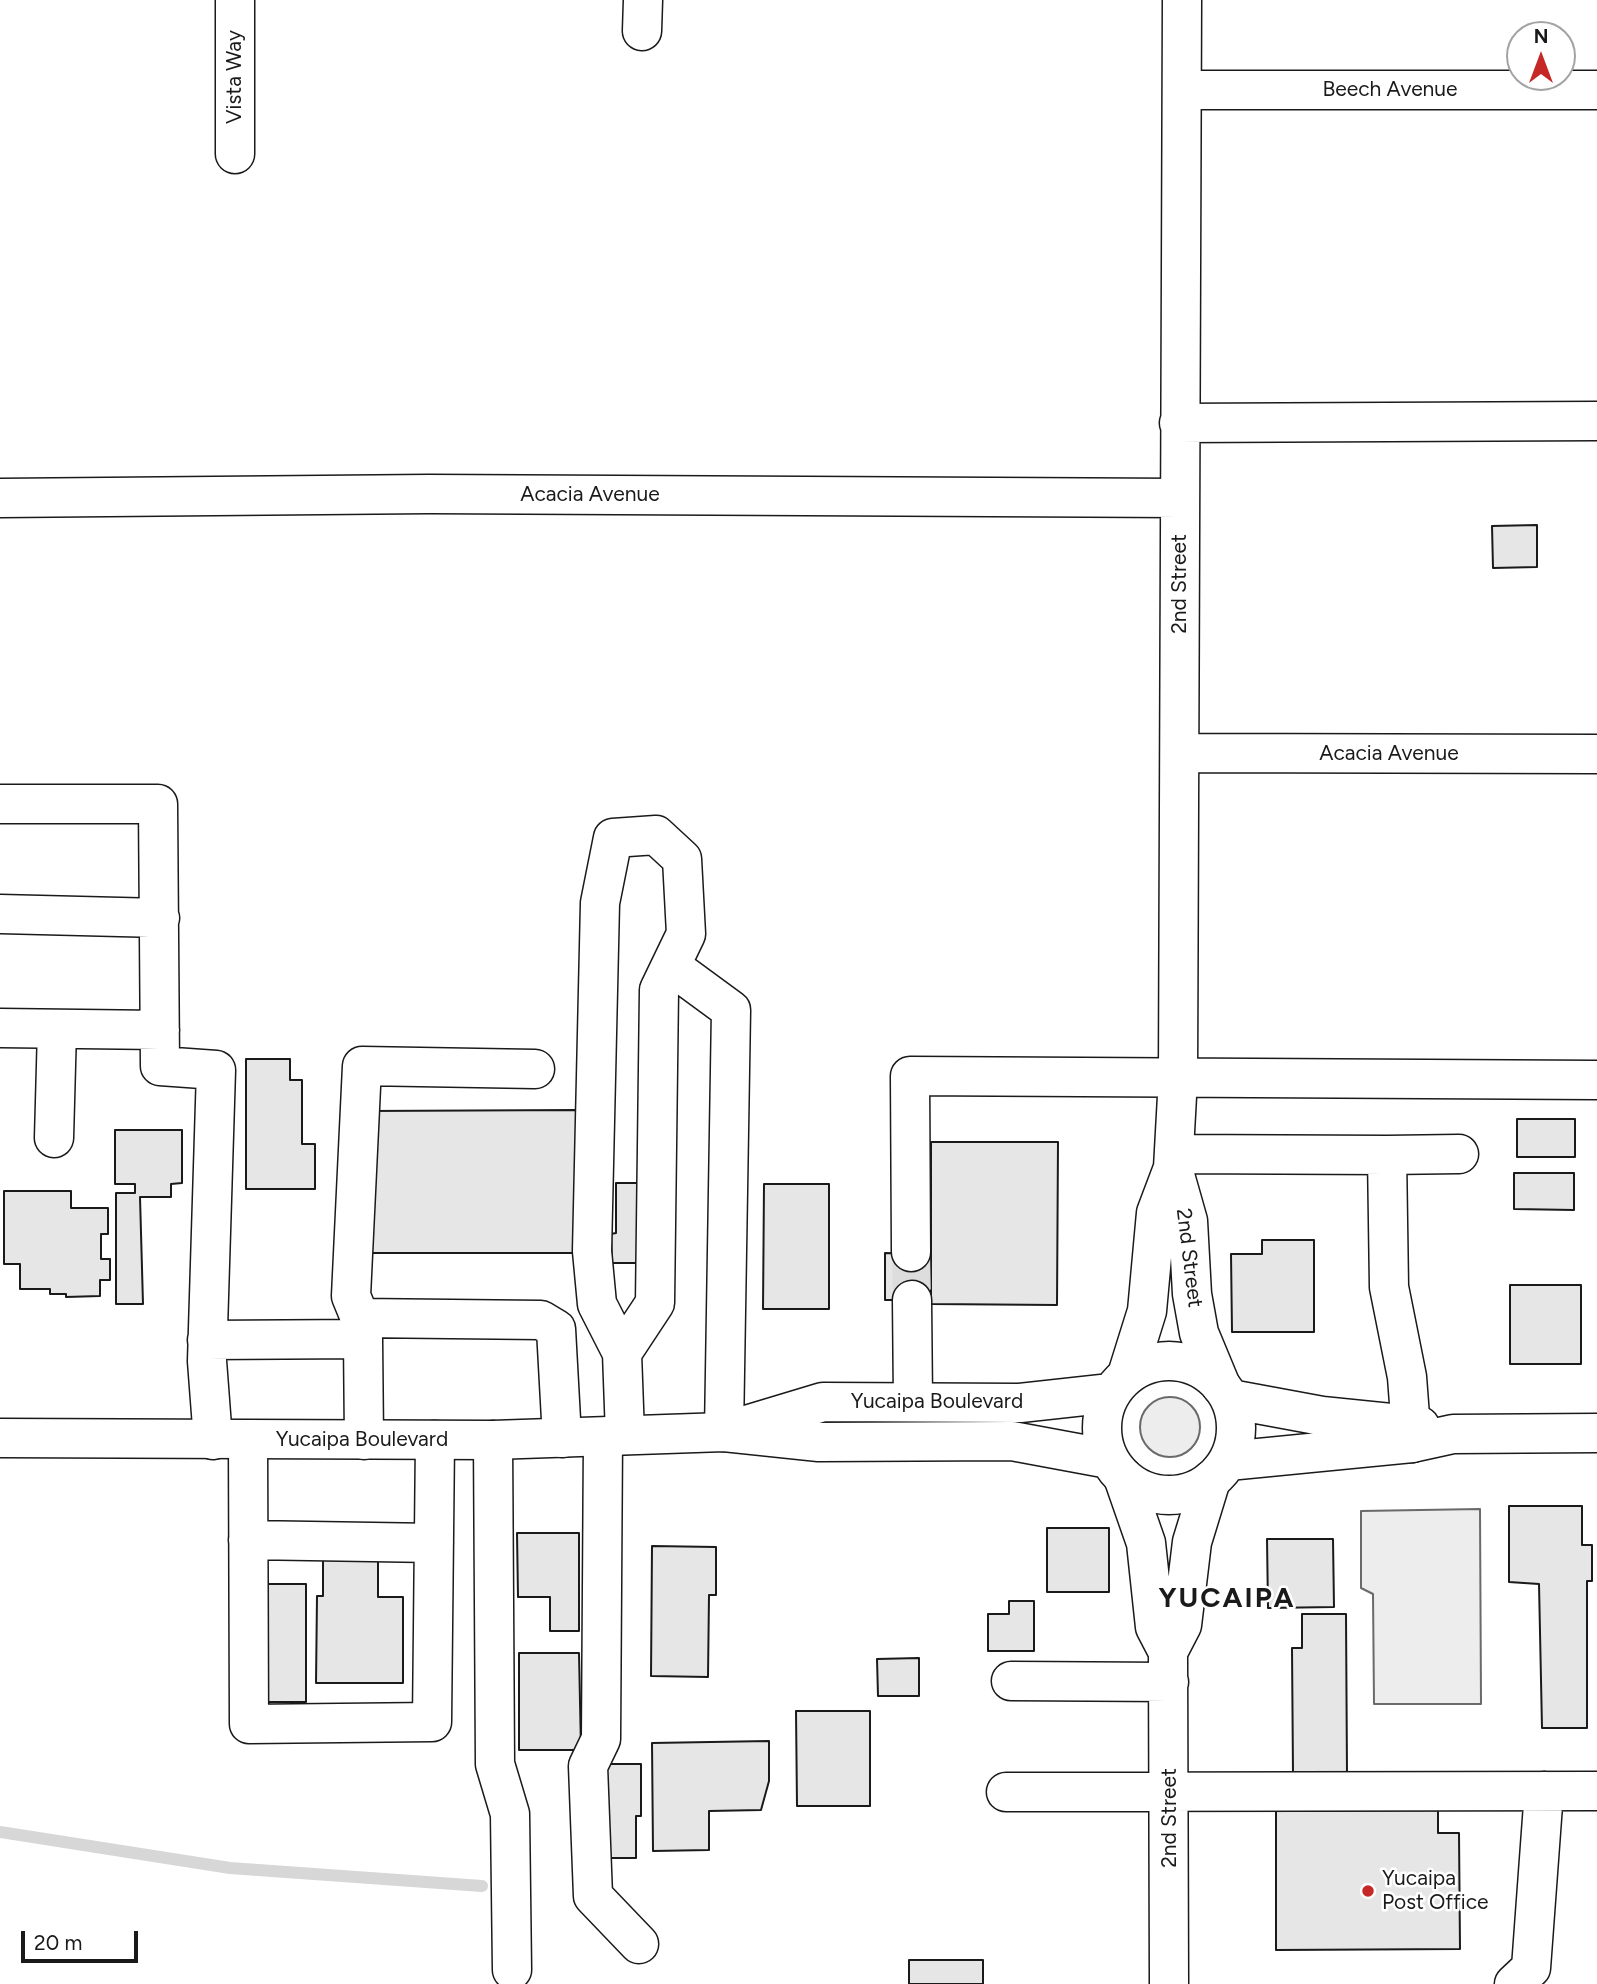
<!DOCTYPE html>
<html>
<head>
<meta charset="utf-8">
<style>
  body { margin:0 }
  #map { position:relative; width:1597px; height:1984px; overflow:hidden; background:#fff; font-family:Figtree,sans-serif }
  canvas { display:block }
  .north { position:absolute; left:1506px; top:21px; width:70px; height:70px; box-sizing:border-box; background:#fff; border:2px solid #a3a3a3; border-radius:50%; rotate:0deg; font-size:19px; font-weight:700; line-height:28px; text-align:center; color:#1a1a1a }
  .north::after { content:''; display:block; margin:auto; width:24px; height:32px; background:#c62828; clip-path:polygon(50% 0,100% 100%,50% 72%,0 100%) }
  .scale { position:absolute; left:21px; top:1931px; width:117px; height:32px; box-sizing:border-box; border:4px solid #1a1a1a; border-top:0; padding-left:9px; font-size:21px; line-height:24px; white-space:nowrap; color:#1a1a1a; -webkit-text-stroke:5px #fff; paint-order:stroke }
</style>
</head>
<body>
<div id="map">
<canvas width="1597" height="1984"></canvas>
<div class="north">N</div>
<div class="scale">20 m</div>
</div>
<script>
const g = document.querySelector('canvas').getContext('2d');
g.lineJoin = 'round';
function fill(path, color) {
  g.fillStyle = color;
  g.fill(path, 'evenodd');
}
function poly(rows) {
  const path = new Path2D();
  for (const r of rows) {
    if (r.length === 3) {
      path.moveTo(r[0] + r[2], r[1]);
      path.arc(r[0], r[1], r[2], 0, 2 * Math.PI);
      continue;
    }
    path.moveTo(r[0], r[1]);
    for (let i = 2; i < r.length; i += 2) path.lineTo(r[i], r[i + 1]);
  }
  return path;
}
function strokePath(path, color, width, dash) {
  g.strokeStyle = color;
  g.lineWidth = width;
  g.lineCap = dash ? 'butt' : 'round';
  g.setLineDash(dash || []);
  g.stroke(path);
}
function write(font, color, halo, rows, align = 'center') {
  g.font = font + ' Figtree,sans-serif';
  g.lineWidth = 5;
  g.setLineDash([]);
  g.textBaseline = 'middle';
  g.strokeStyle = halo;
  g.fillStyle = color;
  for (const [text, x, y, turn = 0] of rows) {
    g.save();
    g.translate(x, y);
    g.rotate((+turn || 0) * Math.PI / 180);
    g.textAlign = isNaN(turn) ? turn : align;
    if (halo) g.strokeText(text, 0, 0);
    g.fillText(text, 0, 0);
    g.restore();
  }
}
const built = poly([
  [1170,1427,30],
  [1480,1509,1481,1704,1374,1704,1373,1594,1361,1588,1361,1511,1480,1509]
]);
fill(built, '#ededed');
strokePath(built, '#6a6a6a', 2);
strokePath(poly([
  [0,1832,230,1868,482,1886]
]), '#d7d7d7', 12);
const building = poly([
  [1537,525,1537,567,1493,568,1492,526,1537,525],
  [246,1059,290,1059,290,1080,302,1080,302,1144,315,1144,315,1189,246,1189,246,1059],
  [578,1110,578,1253,366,1253,366,1111,578,1110],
  [1517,1119,1575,1119,1575,1157,1517,1157,1517,1119],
  [115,1130,182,1130,182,1183,171,1184,171,1197,140,1197,143,1304,116,1304,116,1193,135,1193,135,1184,115,1184,115,1130],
  [931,1142,1058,1142,1057,1305,931,1304,931,1142],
  [1514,1173,1574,1173,1574,1210,1514,1209,1514,1173],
  [616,1183,643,1183,643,1263,612,1263,611,1234,616,1233,616,1183],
  [764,1184,829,1184,829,1309,763,1309,764,1184],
  [4,1191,71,1191,71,1208,108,1208,108,1234,101,1234,101,1259,110,1259,110,1280,100,1280,100,1296,66,1297,66,1294,50,1294,50,1289,20,1289,20,1264,4,1264,4,1191],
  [1262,1240,1314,1240,1314,1332,1232,1332,1231,1254,1262,1254,1262,1240],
  [885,1253,931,1254,931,1300,885,1300,885,1253],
  [1510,1285,1581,1285,1581,1364,1510,1364,1510,1285],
  [1509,1506,1582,1506,1582,1545,1592,1545,1592,1581,1587,1581,1587,1728,1542,1728,1539,1584,1509,1582,1509,1506],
  [1047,1528,1109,1528,1109,1592,1047,1592,1047,1528],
  [517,1533,579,1533,579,1631,550,1631,550,1597,518,1597,517,1533],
  [1267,1539,1333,1539,1334,1607,1268,1608,1267,1539],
  [652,1546,716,1547,716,1595,709,1595,708,1677,651,1676,652,1546],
  [323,1552,378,1553,378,1597,403,1597,403,1683,316,1683,317,1596,323,1596,323,1552],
  [265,1584,306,1584,306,1702,265,1702,265,1584],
  [1009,1601,1034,1601,1034,1651,988,1651,988,1614,1009,1614,1009,1601],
  [1302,1614,1346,1614,1347,1775,1293,1775,1292,1648,1302,1648,1302,1614],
  [519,1653,579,1653,581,1750,519,1750,519,1653],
  [919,1658,919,1696,878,1696,877,1659,919,1658],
  [796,1711,870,1711,870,1806,797,1806,796,1711],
  [769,1741,769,1781,761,1810,709,1811,709,1850,653,1851,652,1743,769,1741],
  [598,1764,641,1764,641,1816,636,1816,636,1858,599,1858,598,1764],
  [1438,1810,1438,1833,1459,1833,1460,1949,1276,1950,1276,1811,1438,1810],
  [909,1960,983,1960,983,1984,909,1984,909,1960]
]);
fill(building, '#e6e6e6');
strokePath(building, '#1a1a1a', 2);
strokePath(poly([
  [911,1252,912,1300]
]), '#ddd', 38, [38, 19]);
const minor = poly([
  [642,31,643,0],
  [1182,90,1597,90],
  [235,154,235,0],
  [1179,423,1597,421],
  [0,498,429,494,1180,498],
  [1181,753,1597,754],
  [0,804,158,804,160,1066,216,1070,207,1361,213,1440],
  [0,914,160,918],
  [671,966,731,1010,724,1432],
  [0,1028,160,1030],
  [54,1138,57,1029],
  [1174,1154,1387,1155,1389,1287,1407,1377,1412,1443],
  [1387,1155,1459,1154],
  [1173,1168,1188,1221,1192,1294,1199,1333,1221,1386],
  [911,1252,910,1076,1597,1080],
  [912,1300,913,1401],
  [360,1318,541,1320,556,1329,562,1438],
  [207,1340,363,1339],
  [622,1353,655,1303,659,990,686,934,682,859,656,835,613,838,600,903,592,1251,597,1304,622,1353,625,1435],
  [1127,1375,1147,1311,1156,1213,1173,1168,1178,1078,1182,0],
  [603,1437,601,1739,588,1766,593,1896,639,1944],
  [248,1440,249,1724,432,1722,435,1440],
  [364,1440,363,1339,360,1318,351,1296,362,1066,535,1069],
  [493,1440,495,1764,510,1814,512,1970],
  [1123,1477,1146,1543,1155,1627,1168,1652,1169,1984],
  [248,1540,434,1543],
  [1168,1652,1182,1625,1192,1542,1211,1480],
  [1011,1681,1169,1682],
  [1006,1792,1597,1791],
  [1514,1984,1531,1968,1544,1791]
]);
const major = poly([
  [1169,1428,67],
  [1230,1399,1322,1416,1420,1426],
  [740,1427,823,1402,1020,1403,1111,1393],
  [0,1438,493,1440,724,1432,819,1442,1012,1441,1109,1459],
  [1228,1461,1412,1443,1453,1434,1597,1433]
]);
strokePath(minor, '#1a1a1a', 41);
strokePath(major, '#1a1a1a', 41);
strokePath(minor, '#fff', 38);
strokePath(major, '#fff', 38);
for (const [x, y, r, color] of [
  [1368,1891,7,"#c62828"]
]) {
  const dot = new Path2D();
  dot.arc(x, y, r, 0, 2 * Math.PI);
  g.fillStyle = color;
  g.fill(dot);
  strokePath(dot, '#fff', 2.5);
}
write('21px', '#1a1a1a', '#fff', [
  ["Vista Way",235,77,-90],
  ["Beech Avenue",1390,90],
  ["Acacia Avenue",590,495],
  ["2nd Street",1180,584,-90],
  ["Acacia Avenue",1389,754],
  ["2nd Street",1189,1258,83],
  ["Yucaipa Boulevard",937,1402],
  ["Yucaipa Boulevard",362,1440],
  ["2nd Street",1170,1818,-90]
]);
write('21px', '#1a1a1a', '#fff', [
  ["Yucaipa",1382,1879],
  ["Post Office",1382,1903]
], 'left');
g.letterSpacing = '2px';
write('bold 28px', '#1a1a1a', '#fff', [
  ["YUCAIPA",1227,1599]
]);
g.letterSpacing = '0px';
</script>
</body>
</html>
